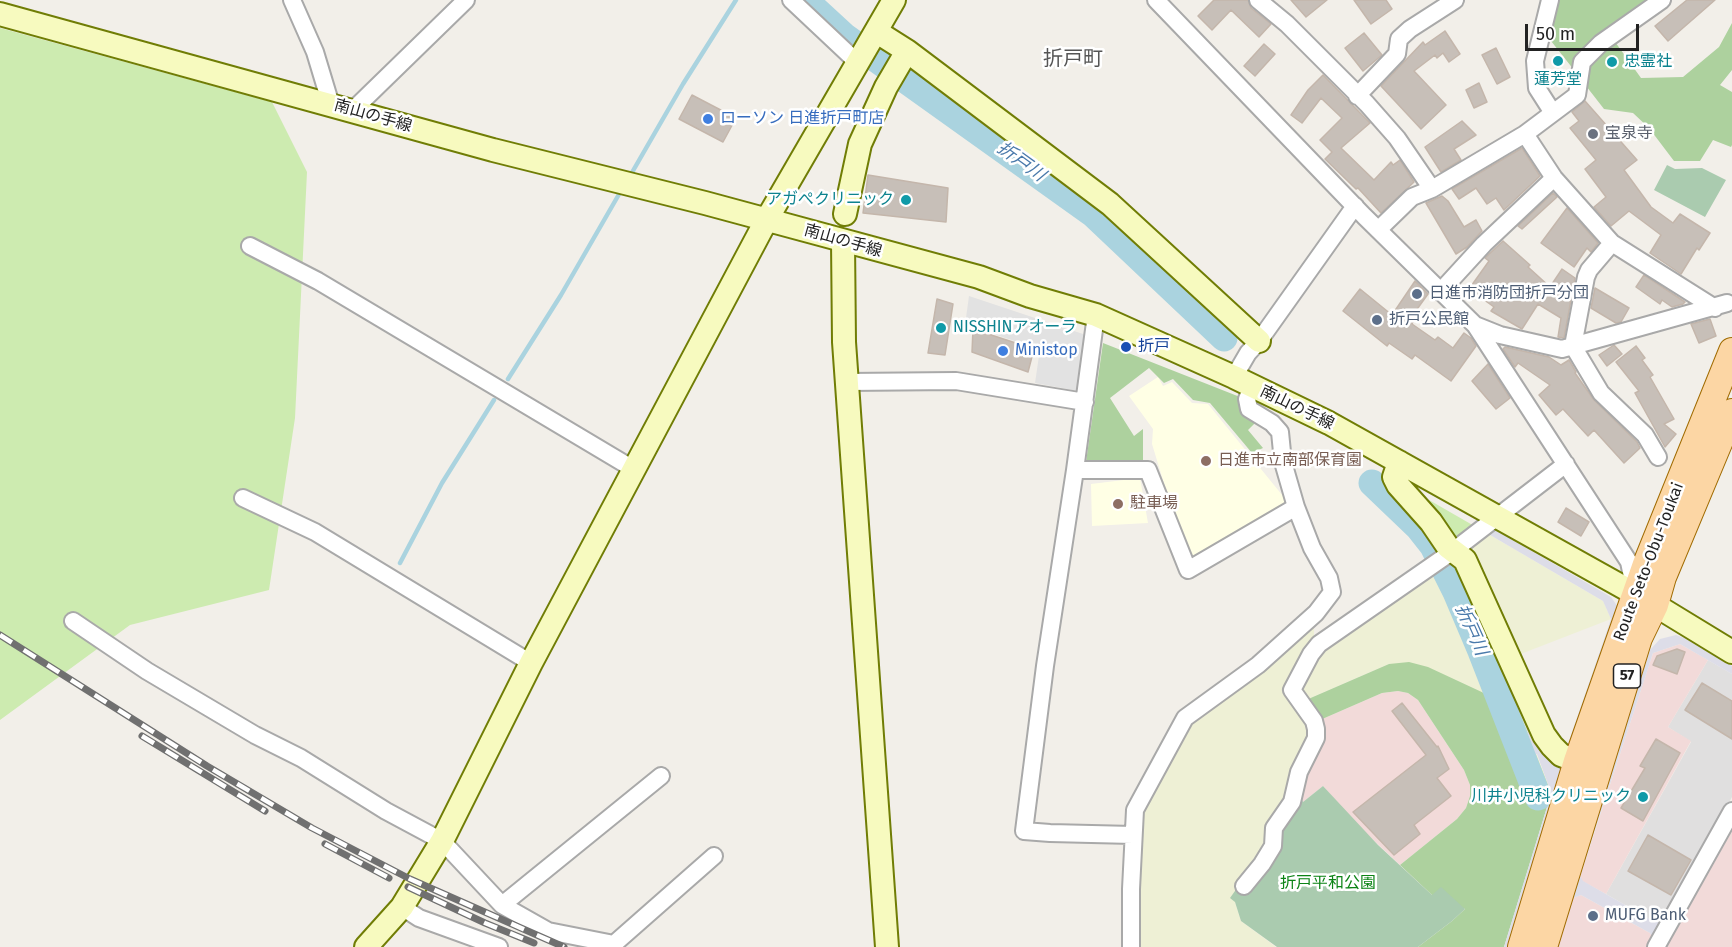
<!DOCTYPE html>
<html>
<head>
<meta charset="utf-8">
<style>
  body { margin:0 }
  #map { position:relative; width:1732px; height:947px; overflow:hidden; background:#f2efe9; font-family:"Fira Sans",sans-serif }
  canvas { display:block }
  .scale { position:absolute; left:1525px; top:24px; width:114px; height:27px; box-sizing:border-box; border:3px solid #222; border-top:0; padding-left:8px; font-size:18px; line-height:21px; white-space:nowrap; color:#222; -webkit-text-stroke:4px #fff; paint-order:stroke }
</style>
</head>
<body>
<div id="map">
<canvas width="1732" height="947"></canvas>
<div class="scale">50 m</div>
</div>
<script>
const g = document.querySelector('canvas').getContext('2d');
g.lineJoin = 'round';
function fill(path, color) {
  g.fillStyle = color;
  g.fill(path, 'evenodd');
}
function poly(rows) {
  const path = new Path2D();
  for (const r of rows) {
    path.moveTo(r[0], r[1]);
    for (let i = 2; i < r.length; i += 2) path.lineTo(r[i], r[i + 1]);
  }
  return path;
}
function strokePath(path, color, width, dash) {
  g.strokeStyle = color;
  g.lineWidth = width;
  g.lineCap = dash ? 'butt' : 'round';
  g.setLineDash(dash || []);
  g.stroke(path);
}
function write(font, color, halo, rows, align = 'center') {
  g.font = font + ' "Fira Sans","Noto Sans JP",sans-serif';
  g.lineWidth = 5;
  g.setLineDash([]);
  g.textBaseline = 'middle';
  g.strokeStyle = halo;
  g.fillStyle = color;
  for (const [text, x, y, turn = 0] of rows) {
    g.save();
    g.translate(x, y);
    g.rotate((+turn || 0) * Math.PI / 180);
    g.textAlign = isNaN(turn) ? turn : align;
    if (halo) g.strokeText(text, 0, 0);
    g.fillText(text, 0, 0);
    g.restore();
  }
}
fill(poly([
  [1708,660,1732,674,1732,797,1663,921,1655,922,1606,894,1691,742,1668,727]
]), '#e0dfdf');
fill(poly([
  [1680,644,1708,660,1668,727,1691,741,1606,894,1582,881,1580,877,1653,653],
  [1398,691,1408,693,1418,700,1464,770,1470,785,1470,796,1466,808,1457,819,1400,865,1354,822,1323,786,1303,802,1301,798,1320,720,1382,693],
  [1732,831,1732,947,1667,947],
  [1581,895,1650,933,1653,939,1648,947,1557,947,1573,898]
]), '#f2dad9');
fill(poly([
  [1158,377,1163,386,1172,382,1192,403,1208,404,1287,501,1188,562,1152,444,1153,429,1129,396],
  [1140,478,1148,523,1092,526,1091,484]
]), '#ffffe5');
fill(poly([
  [1485,532,1603,601,1611,619,1513,657,1465,548],
  [1438,568,1453,599,1492,692,1486,694,1461,684,1389,664,1306,700,1300,692,1317,653],
  [1314,625,1314,643,1285,691,1311,730,1287,801,1265,850,1235,902,1241,921,1276,947,1136,947,1140,811,1188,722]
]), '#eef0d5');
fill(poly([
  [0,28,272,102,307,172,295,418,269,590,130,625,0,720],
  [1403,485,1476,527,1453,546],
  [1481,626,1492,651,1486,653,1476,628],
  [1500,669,1509,691,1503,693,1494,672],
  [1519,711,1528,733,1520,737,1511,714],
  [1536,754,1549,787,1547,807,1528,756]
]), '#cdebb0');
fill(poly([
  [1543,0,1656,0,1574,70,1536,22],
  [1732,23,1732,70,1720,85,1732,92,1732,145,1731,147,1713,140,1700,161,1674,161,1649,128,1633,113,1604,109,1583,82,1586,64,1613,39,1641,78,1683,77,1719,47],
  [1103,343,1240,397,1257,421,1248,430,1263,448,1252,453,1210,403,1193,400,1173,379,1164,383,1149,368,1110,398,1134,436,1143,429,1143,460,1129,466,1086,462],
  [1409,662,1428,667,1486,694,1492,692,1533,799,1543,796,1547,807,1504,947,1418,947,1452,921,1465,909,1432,895,1400,865,1457,819,1466,808,1470,796,1470,785,1464,770,1418,700,1408,693,1398,691,1382,693,1320,720,1306,700,1389,664]
]), '#add19e');
fill(poly([
  [1667,165,1675,169,1702,168,1726,180,1705,217,1654,190],
  [1323,786,1378,845,1432,895,1441,887,1465,909,1452,921,1418,947,1277,947,1241,921,1235,902,1230,898,1301,798,1303,802]
]), '#aacbaf');
fill(poly([
  [969,296,1092,337,1083,392,1035,383,1040,349,965,325]
]), '#e2e2e2');
fill(poly([
  [1492,528,1611,597,1618,607,1575,743,1569,741,1611,619,1603,601,1485,532],
  [1458,571,1567,762,1511,947,1504,947,1547,807,1549,787,1537,754,1528,756,1520,737,1528,733,1519,711,1511,714,1503,693,1509,691,1500,669,1494,671,1486,653,1492,650,1481,626,1476,628,1469,610,1474,607,1467,591,1462,593,1454,574],
  [1676,635,1684,638,1732,666,1732,674,1680,644,1653,653,1580,876,1583,881,1655,922,1663,921,1653,939,1650,933,1581,895,1573,898,1557,947,1551,947,1650,650,1660,639]
]), '#dddde8');
strokePath(poly([
  [630,176,683,84,736,0],
  [508,379,561,295,622,189],
  [400,563,442,483,494,400]
]), '#aad3df', 4.5);
strokePath(poly([
  [805,0,844,36,1093,214,1224,338],
  [1372,483,1418,527,1433,546,1456,592,1481,651,1538,797]
]), '#aad3df', 27);
const building = poly([
  [1214,0,1248,0,1251,8,1271,24,1259,37,1231,10,1212,30,1198,16,1214,0],
  [1291,0,1327,0,1306,17,1291,0],
  [1354,0,1386,0,1392,9,1371,24,1354,0],
  [1687,0,1715,0,1668,41,1655,26,1687,0],
  [1445,31,1460,54,1449,62,1443,53,1437,58,1435,55,1414,71,1446,105,1421,129,1381,86,1423,42,1425,45,1445,31],
  [1364,33,1382,55,1363,71,1345,48,1364,33],
  [1264,44,1275,54,1255,76,1244,66,1264,44],
  [1496,48,1510,77,1497,84,1482,55,1496,48],
  [1323,75,1370,123,1341,148,1374,180,1391,162,1393,165,1400,160,1414,182,1381,213,1358,188,1356,189,1325,159,1332,152,1320,140,1342,118,1321,98,1302,123,1291,115,1308,90,1323,75],
  [1479,83,1487,102,1474,108,1466,90,1479,83],
  [692,95,736,118,723,142,679,119,692,95],
  [1585,101,1637,160,1624,170,1651,207,1673,223,1680,214,1710,233,1699,250,1697,248,1681,274,1650,253,1661,235,1629,211,1611,226,1594,207,1606,197,1585,169,1596,160,1570,128,1579,121,1572,112,1585,101],
  [1462,121,1476,135,1454,149,1461,160,1441,172,1425,147,1462,121],
  [1522,148,1540,176,1504,210,1496,198,1487,204,1476,188,1459,199,1452,189,1522,148],
  [868,175,948,188,946,222,863,213,868,175],
  [1553,193,1557,197,1522,229,1518,226,1553,193],
  [1442,196,1448,201,1464,227,1476,220,1482,231,1467,247,1456,254,1426,203,1442,196],
  [1567,208,1598,243,1591,252,1587,248,1574,267,1541,243,1567,208],
  [1503,241,1530,265,1528,267,1550,287,1562,269,1575,278,1564,338,1558,337,1561,318,1538,304,1522,329,1491,311,1494,307,1469,289,1489,261,1485,258,1503,241],
  [1644,275,1685,302,1683,304,1672,307,1662,300,1660,304,1636,287,1644,275],
  [1415,281,1428,294,1415,312,1417,314,1412,324,1435,340,1438,337,1453,348,1464,333,1471,338,1476,346,1451,381,1415,355,1412,359,1389,343,1387,346,1343,311,1360,289,1392,315,1415,281],
  [1595,288,1629,308,1621,322,1616,323,1591,308,1595,288],
  [937,299,953,304,945,355,928,353,937,299],
  [1710,319,1716,336,1699,343,1691,324,1710,319],
  [973,329,1034,349,1028,372,972,352,973,329],
  [1614,345,1622,354,1607,366,1599,355,1614,345],
  [1636,346,1645,358,1642,360,1653,375,1650,377,1674,419,1664,424,1676,434,1665,447,1635,393,1639,391,1616,362,1636,346],
  [1505,347,1549,357,1561,365,1569,360,1576,372,1575,373,1594,400,1637,442,1640,448,1624,463,1594,430,1588,436,1563,409,1556,415,1539,395,1550,385,1518,363,1515,367,1503,349,1505,347],
  [1488,364,1510,398,1496,409,1472,381,1488,364],
  [1566,508,1589,522,1581,536,1558,522,1566,508],
  [1677,649,1685,652,1677,674,1653,665,1657,656,1677,649],
  [1702,683,1732,701,1732,739,1685,710,1702,683],
  [1402,703,1437,747,1438,746,1449,769,1437,778,1451,796,1414,825,1420,834,1394,855,1353,812,1426,755,1392,711,1402,703],
  [1656,739,1680,753,1643,821,1621,808,1645,768,1640,766,1656,739],
  [1648,835,1691,860,1671,895,1628,871,1648,835]
]);
fill(building, '#c7bfb8');
strokePath(building, '#c4b6ab', 1.5);
const street = poly([
  [292,0,315,52,331,105],
  [791,0,858,63],
  [1156,0,1364,216,1475,325,1629,562,1635,591],
  [1258,0,1287,24,1367,104,1397,138,1432,189],
  [1550,0,1535,61,1537,88,1553,113],
  [1357,96,1397,54,1399,39,1410,29,1455,0],
  [352,111,466,0],
  [1525,134,1554,178,1612,243,1715,308],
  [1378,230,1412,197,1432,189,1525,134,1577,95,1582,62,1601,43,1662,0],
  [1612,243,1589,270,1586,277,1573,346,1601,393,1645,435,1658,457],
  [250,246,318,281,635,470],
  [1440,292,1484,244,1554,178],
  [1096,315,1075,470,1045,666,1024,831,1050,833,1133,835],
  [1475,325,1500,335,1562,349,1727,303],
  [1234,377,1248,353,1259,341,1355,206],
  [847,382,956,381,1085,402],
  [1075,470,1148,470,1188,570,1296,507],
  [243,498,315,532,531,663],
  [73,621,147,671,255,735,301,758,386,811,442,841,502,905,548,931,614,944,714,856],
  [1244,886,1262,864,1273,846,1274,828,1292,802,1299,772,1316,738,1316,729,1314,721,1292,690,1311,654,1319,644,1453,551,1566,464],
  [502,905,661,776],
  [402,907,419,918,499,947],
  [1131,947,1131,889,1135,810,1185,718,1258,665,1316,613,1332,592,1329,578,1312,548,1296,507,1283,462,1280,432,1272,423,1249,409,1247,399,1252,386],
  [1656,947,1732,811]
]);
const secondary = poly([
  [0,14,493,150,705,203,979,277,1030,296,1096,315,1234,377,1329,423,1655,605,1732,652],
  [877,32,907,51,1110,204,1259,341],
  [845,214,860,144,886,87,907,51],
  [843,242,844,342,887,947],
  [1399,462,1394,477,1398,485,1431,522,1448,547,1465,560,1544,735,1552,746,1561,755,1577,761],
  [366,947,402,907,442,841,531,663,767,219,894,0]
]);
const primary = poly([
  [1521,947,1577,761,1646,564,1732,351],
  [1544,947,1639,638,1655,605,1663,577,1732,412]
]);
strokePath(street, '#a9a9a9', 20);
strokePath(secondary, '#707d05', 26);
strokePath(primary, '#a06b00', 28);
strokePath(street, '#fff', 16);
strokePath(secondary, '#f7fabf', 22);
strokePath(primary, '#fcd6a4', 26);
const rail = poly([
  [0,635,207,766,312,828,410,879,564,947],
  [142,736,265,811],
  [325,844,389,878],
  [408,887,485,923,534,943]
]);
strokePath(rail, '#707070', 7);
strokePath(rail, '#fff', 4.5, [14]);
for (const [x, y, r, color] of [
  [1558,61,6,"#0f9aa8"],
  [1612,62,6,"#0f9aa8"],
  [708,119,6,"#3f7fe0"],
  [1593,134,6,"#6b7280"],
  [906,200,6,"#0f9aa8"],
  [1417,294,6,"#5c6f8a"],
  [1377,320,6,"#5c6f8a"],
  [941,328,6,"#0f9aa8"],
  [1126,347,6,"#1a4fb4"],
  [1003,351,6,"#3f7fe0"],
  [1206,461,6,"#8d6e63"],
  [1118,504,6,"#8d6e63"],
  [1643,797,6,"#0f9aa8"],
  [1593,916,6,"#5c6f8a"]
]) {
  const dot = new Path2D();
  dot.arc(x, y, r, 0, 2 * Math.PI);
  g.fillStyle = color;
  g.fill(dot);
  strokePath(dot, '#fff', 2);
}
for (const [x, y, w] of [
  [1627,676,27]
]) {
  const box = new Path2D();
  box.roundRect(x - w / 2, y - 12, w, 24, 4.5);
  g.fillStyle = '#fff';
  g.fill(box);
  strokePath(box, '#222', 1.5);
}
write('bold 15px', '#222', null, [
  ["57",1627,676]
]);
write('16px', '#0d838f', '#fff', [
  ["忠霊社",1624,62],
  ["蓮芳堂",1558,80,"center"],
  ["アガぺクリニック",894,200,"right"],
  ["NISSHINアオーラ",953,328],
  ["川井小児科クリニック",1631,797,"right"]
], 'left');
write('16px', '#222', '#fff', [
  ["南山の手線",373,116,16],
  ["南山の手線",843,241,16],
  ["南山の手線",1297,408,26],
  ["Route Seto-Obu-Toukai",1649,562,-69]
]);
write('16px', '#366cbe', '#fff', [
  ["ローソン 日進折戸町店",720,119],
  ["Ministop",1015,351]
], 'left');
write('16px', '#5b616d', '#fff', [
  ["宝泉寺",1605,134]
], 'left');
write('16px', '#4e5e75', '#fff', [
  ["日進市消防団折戸分団",1429,294],
  ["折戸公民館",1389,320],
  ["MUFG Bank",1605,916]
], 'left');
write('16px', '#164399', '#fff', [
  ["折戸",1138,347]
], 'left');
write('16px', '#785e54', '#fff', [
  ["日進市立南部保育園",1218,461],
  ["駐車場",1130,504]
], 'left');
write('16px', '#0c8416', '#fff', [
  ["折戸平和公園",1328,884]
]);
write('italic 18px', '#4a7aab', '#fff', [
  ["折戸川",1021,162,36],
  ["折戸川",1471,630,66]
]);
write('20px', '#555', '#fff', [
  ["折戸町",1073,59]
]);
</script>
</body>
</html>
